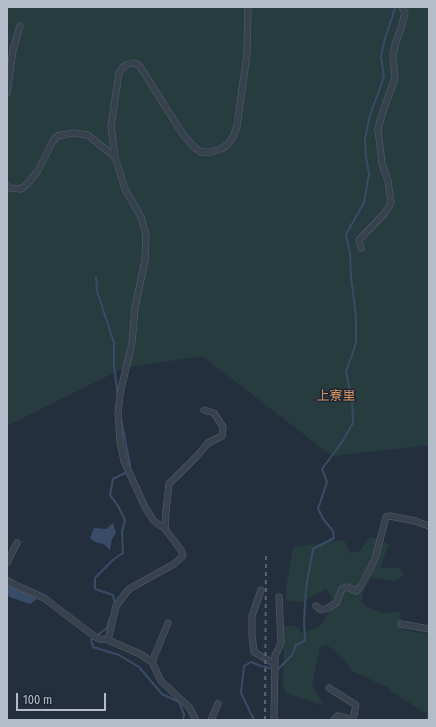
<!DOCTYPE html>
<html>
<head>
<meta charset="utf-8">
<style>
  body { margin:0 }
  #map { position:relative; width:436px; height:727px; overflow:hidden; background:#242f3e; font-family:"Fira Sans Condensed",sans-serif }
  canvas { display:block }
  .frame { position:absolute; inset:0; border:8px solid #b4bcc9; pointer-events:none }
  .scale { position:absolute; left:16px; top:693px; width:90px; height:18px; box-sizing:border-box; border:2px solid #b4bcc9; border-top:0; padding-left:5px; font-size:12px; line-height:14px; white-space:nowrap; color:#b4bcc9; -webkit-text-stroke:3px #1d2633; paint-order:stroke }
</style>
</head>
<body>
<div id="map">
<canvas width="436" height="727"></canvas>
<div class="frame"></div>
<div class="scale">100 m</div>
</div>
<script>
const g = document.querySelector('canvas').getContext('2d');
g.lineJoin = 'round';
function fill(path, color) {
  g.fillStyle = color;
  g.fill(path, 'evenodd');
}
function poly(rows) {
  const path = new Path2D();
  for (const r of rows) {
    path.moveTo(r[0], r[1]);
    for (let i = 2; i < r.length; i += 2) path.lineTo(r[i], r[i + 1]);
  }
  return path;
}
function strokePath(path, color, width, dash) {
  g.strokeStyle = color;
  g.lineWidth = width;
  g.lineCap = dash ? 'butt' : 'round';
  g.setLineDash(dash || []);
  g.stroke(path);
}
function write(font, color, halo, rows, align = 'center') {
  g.font = font + ' "Fira Sans Condensed","Noto Sans TC",sans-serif';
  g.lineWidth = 3;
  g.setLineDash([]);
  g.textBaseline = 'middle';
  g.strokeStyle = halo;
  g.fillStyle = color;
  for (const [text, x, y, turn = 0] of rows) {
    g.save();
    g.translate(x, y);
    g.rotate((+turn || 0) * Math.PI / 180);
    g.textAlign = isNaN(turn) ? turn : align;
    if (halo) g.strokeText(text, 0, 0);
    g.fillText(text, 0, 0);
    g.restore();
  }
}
fill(poly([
  [7,7,429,7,429,445,332,456,202,356,124,368,7,426],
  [369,538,377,538,389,544,380,568,400,568,405,574,394,581,367,577,361,602,369,607,382,613,400,612,403,630,429,634,429,720,426,720,427,714,391,691,387,687,352,671,346,661,327,645,320,647,312,685,323,705,287,694,283,686,284,626,295,626,303,633,320,626,333,605,333,599,326,589,302,602,286,601,286,589,293,547,344,540,350,553,360,551]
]), '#263c3f');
fill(poly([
  [113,523,116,533,112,539,110,550,104,544,95,542,90,538,94,528,106,529],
  [7,583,21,591,37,599,30,604,10,597,7,594]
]), '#394c67');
strokePath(poly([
  [96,277,97,291,114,343,114,367,118,395],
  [115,604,113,595,95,589,95,578,114,559,123,553,122,532,125,520,118,506,110,495,113,479,125,473,130,465,121,419],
  [110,618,107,628,91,640,93,647,119,655,139,667,162,694,179,702,184,714,183,720],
  [277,670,292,655,296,645,305,641,304,622,306,588,313,549,334,538,333,531,324,520,318,509,327,482,322,469,342,442,353,423,352,400,346,372,356,343,356,317,351,277,350,253,346,234,364,203,369,174,366,157,365,139,370,115,384,77,381,56,385,38,392,18,395,7],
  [254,720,241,693,244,666,251,662,261,666,270,668]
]), '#394c67', 2);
const minor = poly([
  [7,93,13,50,20,26],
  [7,185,9,188,21,189,27,184,37,172,53,141,57,136,73,133,88,135,115,157],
  [361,248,359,240,385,213,391,203,388,181,382,164,378,129,383,111,395,78,393,56,395,45,401,28,405,13,402,7],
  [165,529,153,520,145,507,124,461,120,441,118,414,120,394,132,343,135,308,145,260,146,235,141,217,125,189,115,157,111,126,119,73,123,67,126,65,133,63,139,65,184,136,195,148,201,152,211,152,221,149,227,145,233,137,237,126,247,54,248,7],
  [7,563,17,543],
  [7,580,13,584,44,598,94,636,99,639,108,640,140,654,152,662,161,681,189,707,196,720],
  [261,590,252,616,252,635,254,652,275,664],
  [316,606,321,610,328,608,336,603,342,589,347,587,356,591,361,586,375,559,386,517,390,516,415,521,429,526],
  [401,624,429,629],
  [108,640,116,606,129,589,174,564,183,556,181,550,165,529,166,511,169,484,196,457,208,443,222,436,223,427,214,413,204,410],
  [152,662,168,623],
  [329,688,356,705,353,720],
  [211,720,218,704],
  [274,720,275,656,281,643,279,597],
  [334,720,338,716,353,720]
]);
strokePath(minor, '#565f6c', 7);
strokePath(minor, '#38414e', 6);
strokePath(poly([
  [265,720,266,554]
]), '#5a6575', 2, [4, 4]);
write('13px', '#d59563', '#1d2633', [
  ["上寮里",336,396]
]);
</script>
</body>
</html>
